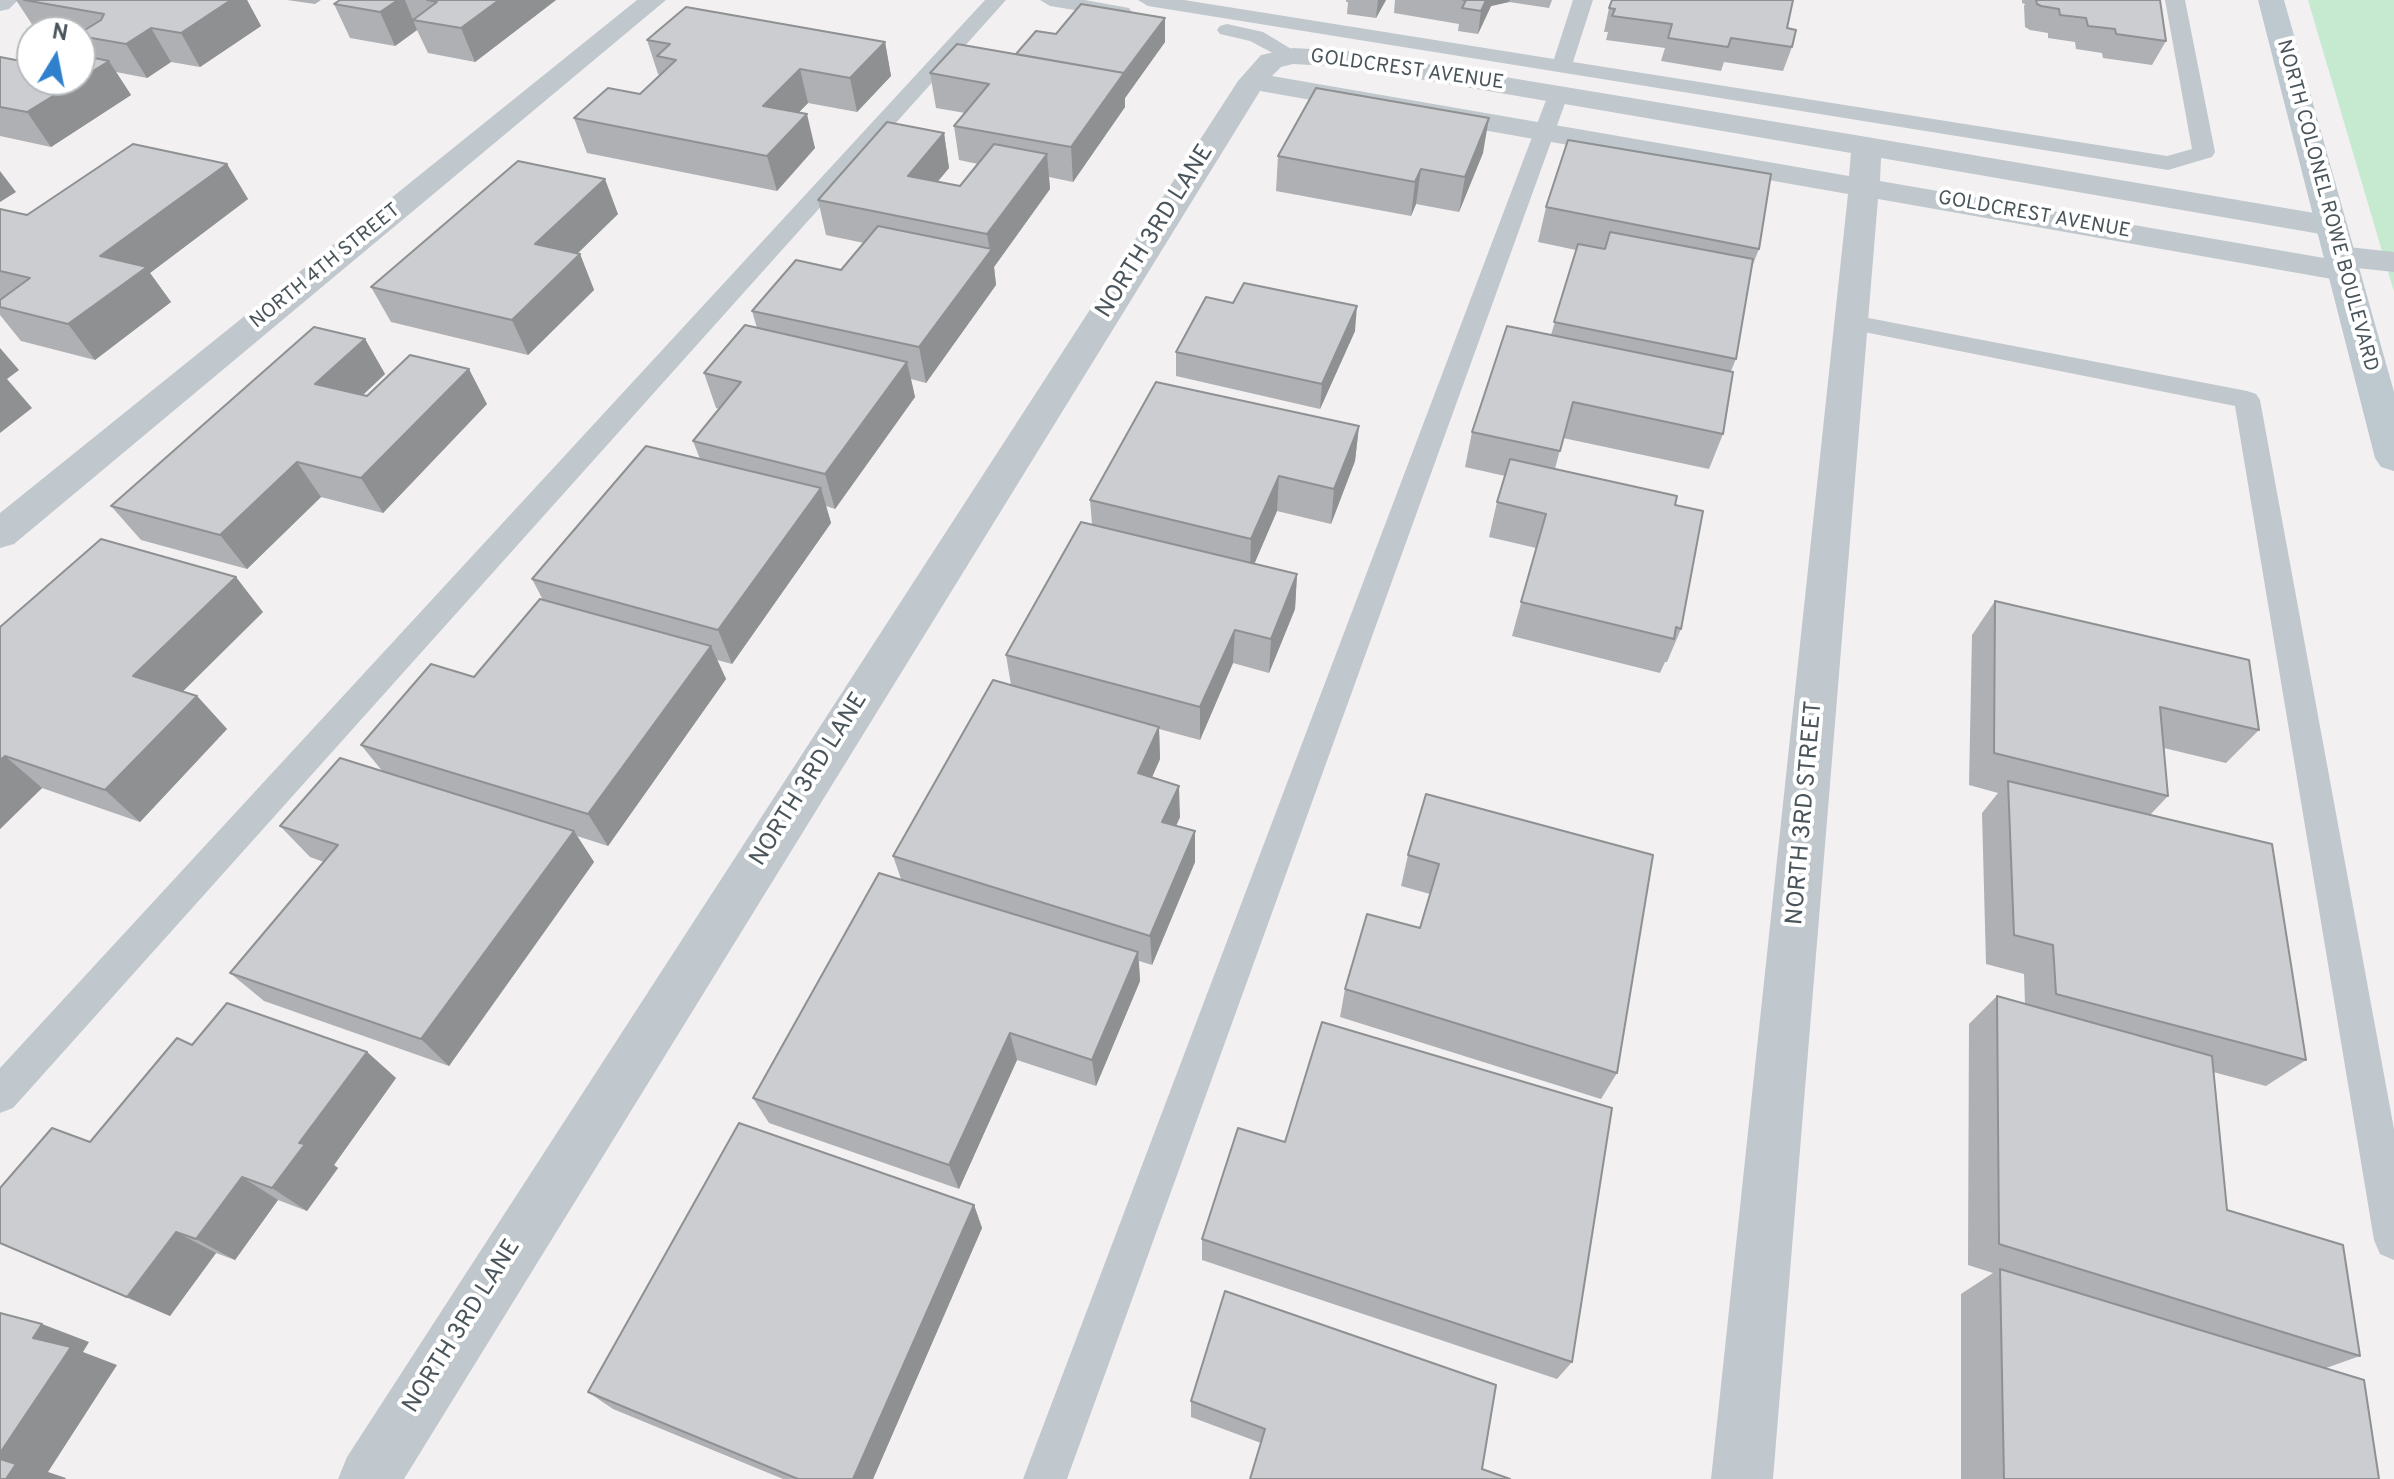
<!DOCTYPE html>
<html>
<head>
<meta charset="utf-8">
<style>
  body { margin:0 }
  #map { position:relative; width:2394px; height:1479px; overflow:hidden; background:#f2f0f1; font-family:Overpass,sans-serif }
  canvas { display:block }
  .north { position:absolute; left:16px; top:16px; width:80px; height:80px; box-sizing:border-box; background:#fff; border:2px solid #b7bbbd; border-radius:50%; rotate:10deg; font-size:22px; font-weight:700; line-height:32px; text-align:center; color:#4a555b }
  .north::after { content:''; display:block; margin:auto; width:28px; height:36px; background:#2f81cd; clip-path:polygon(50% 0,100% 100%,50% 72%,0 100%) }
</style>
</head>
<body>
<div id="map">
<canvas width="2394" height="1479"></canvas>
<div class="north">N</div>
</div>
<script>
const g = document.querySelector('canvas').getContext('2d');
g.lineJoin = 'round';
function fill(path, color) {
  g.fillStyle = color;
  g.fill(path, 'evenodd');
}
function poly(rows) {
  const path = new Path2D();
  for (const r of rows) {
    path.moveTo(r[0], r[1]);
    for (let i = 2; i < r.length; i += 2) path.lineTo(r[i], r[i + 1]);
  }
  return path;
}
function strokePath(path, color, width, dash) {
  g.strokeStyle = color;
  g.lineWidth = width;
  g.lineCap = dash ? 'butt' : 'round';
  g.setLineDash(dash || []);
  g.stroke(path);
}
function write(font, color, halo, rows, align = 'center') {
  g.font = font + ' Overpass,sans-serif';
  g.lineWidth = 8;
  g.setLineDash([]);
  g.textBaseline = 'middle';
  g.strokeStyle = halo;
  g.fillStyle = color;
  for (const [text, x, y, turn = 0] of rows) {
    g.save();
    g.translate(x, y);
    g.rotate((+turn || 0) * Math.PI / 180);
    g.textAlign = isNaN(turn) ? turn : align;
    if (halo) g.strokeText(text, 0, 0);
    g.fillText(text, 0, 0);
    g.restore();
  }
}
fill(poly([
  [2308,0,2394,0,2394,292]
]), '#c5ead0');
fill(poly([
  [985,0,1006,0,13,1108,0,1113,0,1068,985,0],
  [1040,0,1085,0,1129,8,1132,12,1122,18,1050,6,1040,0],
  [1138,0,1184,0,1554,59,1573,0,1593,0,1573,62,2167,156,2192,149,2165,0,2185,0,2215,152,2212,157,2168,170,1148,6,1138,0],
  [1227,24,1263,32,1303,56,1293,62,1286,60,1250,41,1220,34,1217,30,1220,26,1227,24],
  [1558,89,1568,95,1067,1479,1023,1479,1548,95,1558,89],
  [1853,315,2247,391,2256,394,2260,400,2394,1129,2394,1260,2380,1254,2374,1240,2235,406,1844,328,1841,323,1844,318,1853,315]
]), '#c0c8cd');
fill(poly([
  [0,0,18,0,9,9,0,11,0,0],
  [637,0,666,0,14,544,0,548,0,513,637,0],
  [1293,48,1348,51,1867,137,2332,216,2343,219,2348,226,2343,233,2332,236,1881,158,1880,181,2324,258,2328,249,2339,246,2394,252,2394,272,2357,268,2359,271,2355,278,2343,281,1878,199,1773,1479,1711,1479,1848,194,1260,91,404,1479,338,1479,347,1457,1238,81,1261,55,1293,48],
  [1293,64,1348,67,1851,153,1849,176,1272,76,1281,67,1293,64]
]), '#c0c8cd');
fill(poly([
  [2258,0,2284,0,2394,392,2394,471,2381,467,2375,458,2258,0]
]), '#bec8cf');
fill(poly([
  [16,0,247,0,261,26,200,67,171,62,147,78,116,72,131,95,51,147,0,136,0,57,21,61,91,57,80,41,80,32,37,32],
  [287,0,321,0,315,4],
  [340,0,556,0,475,62,428,53,417,30,395,46,350,38,334,4],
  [1346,0,1386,0,1376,18,1347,14,1348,2,1346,2],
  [1395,0,1552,0,1549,8,1509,2,1491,6,1478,34,1458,31,1459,24,1394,13],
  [2022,0,2160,0,2166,41,2152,65,2103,58,2102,53,2076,49,2075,42,2048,38,2048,33,2030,30,2025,27,2024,6,2025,4,2022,3],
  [1609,8,1787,28,1792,47,1783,71,1724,62,1721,71,1661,61,1665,48,1606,40,1608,32,1604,32],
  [1056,34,1165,42,1125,98,1125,107,1073,182,1049,177,1050,189,994,267,996,285,926,383,911,379,915,397,835,509,826,506,831,523,732,664,717,660,726,679,608,846,577,836,594,862,449,1066,264,1001,230,973,324,862,310,857,280,826,383,772,361,745,474,677,543,600,532,579,700,459,693,441,719,409,716,408,704,373,757,328,752,311,841,270,864,243,826,235,818,200,944,133,949,168,938,181,960,186,978,164,959,160,954,126,965,113,936,108,930,73,1016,54],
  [647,40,885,42,891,76,857,112,808,103,799,112,815,148,777,191,587,153,574,118,640,94,660,75,658,74],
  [1483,153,1459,212,1416,204,1411,216,1276,191,1278,156],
  [227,164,248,199,150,273,171,302,95,360,21,341,0,315,0,209,27,215],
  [1546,207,1759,249,1751,269,1736,359,1731,371,1723,434,1709,469,1563,438,1555,469,1675,505,1681,629,1667,662,1665,662,1660,673,1512,636,1536,548,1489,537,1497,502,1505,476,1465,467,1472,432,1551,335,1576,250,1538,242],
  [618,214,577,254,580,254,594,290,528,355,391,322,371,287],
  [1355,331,1320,409,1176,376,1176,352],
  [365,339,385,374,363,395,487,404,383,513,321,497,247,569,141,540,111,506],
  [1359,426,1355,461,1331,524,1277,511,1254,564,1297,574,1295,609,1269,673,1233,663,1200,740,1159,729,1160,759,1152,777,1180,817,1176,826,1195,862,1152,965,1139,961,1140,981,1096,1086,1017,1060,959,1189,769,1123,753,1098,901,879,893,856,1011,685,1006,655,1092,524,1090,500],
  [1995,601,2259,730,2226,763,2164,748,2168,796,2150,815,2306,1060,2266,1086,2213,1072,2227,1210,2360,1356,2326,1368,2379,1479,1961,1479,1961,1294,1993,1273,1968,1265,1969,1024,1997,996,2025,1004,2024,974,1986,964,1982,813,1998,793,1969,785,1972,635],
  [263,612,182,692,197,696,227,729,140,822,42,788,0,829,0,627],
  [1426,794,1617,1073,1601,1099,1340,1017,1345,989,1420,928,1430,894,1401,886,1408,855],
  [192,1045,367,1052,396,1078,334,1165,338,1168,307,1211,278,1200,235,1260,216,1253,170,1316,0,1244,0,1188,90,1142],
  [974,1205,982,1228,873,1479,783,1479,613,1409,588,1392],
  [1202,1239,1572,1362,1557,1379,1202,1260],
  [1496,1385,1261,1443,1191,1417,1191,1401]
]), '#afb0b4');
fill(poly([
  [231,0,247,0,261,26,200,67,181,33],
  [398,0,405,0,417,30,395,46,380,12],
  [499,0,556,0,475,62,461,28],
  [1378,0,1386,0,1376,18],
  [1486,0,1510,0,1509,2,1491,6,1478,34,1481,11],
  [1165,18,1165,42,1125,98,1125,107,1073,182,1071,147],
  [151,28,171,62,147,78,126,44],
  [885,42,891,76,857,112,850,78],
  [109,61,131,95,51,147,27,112],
  [800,69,808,103,772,140,763,106],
  [807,114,815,148,777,191,767,156],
  [1489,118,1483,153,1459,212,1465,177],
  [944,133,949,168,914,210,908,176],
  [1047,154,1050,189,994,267,996,285,926,383,919,347,990,252,987,234],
  [227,164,248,199,150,273,171,302,95,360,68,324,100,256],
  [1421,169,1416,204,1411,216,1415,182],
  [0,171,16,192,0,202],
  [605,179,618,214,550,280,535,244],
  [580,254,594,290,528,355,512,320],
  [1357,306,1355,331,1320,409,1322,384],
  [365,339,385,374,337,419,315,384],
  [0,348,19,370,7,379,32,408,0,433],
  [907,362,915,397,835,509,825,474],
  [469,369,487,404,383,513,361,478],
  [1359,426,1355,461,1331,524,1334,489],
  [297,462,321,497,247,569,220,535],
  [1279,476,1277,511,1250,574,1251,539],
  [821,488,831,523,732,664,718,630],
  [1297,574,1295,609,1269,673,1271,639],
  [236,577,263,612,165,709,133,676],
  [1235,630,1233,663,1200,740,1200,707],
  [711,646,726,679,608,846,588,814],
  [197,696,227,729,140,822,105,790],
  [1159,727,1160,759,1140,805,1138,773],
  [5,756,42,788,0,829,0,760],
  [1179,786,1180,817,1164,853,1162,822],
  [574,831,594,862,449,1066,421,1039],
  [1195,831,1195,862,1152,965,1150,936],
  [1138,952,1140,981,1096,1086,1092,1060],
  [1010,1033,1017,1060,959,1189,949,1165],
  [367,1052,396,1078,334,1165,338,1168,307,1211,272,1188,299,1143],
  [242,1177,278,1200,235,1260,196,1239],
  [974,1205,982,1228,873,1479,853,1479],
  [176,1232,216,1253,170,1316,127,1297],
  [42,1324,89,1342,83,1352,117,1365,48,1472,66,1478,65,1479,6,1479,0,1459,0,1453,33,1338]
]), '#8e9092');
const building = poly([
  [24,0,231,0,181,33,151,28,126,44,80,36,80,33,101,20,104,14,24,0],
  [340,0,398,0,380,12,334,4,340,0],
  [427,0,499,0,461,28,413,20,437,2,427,0],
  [1463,0,1486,0,1481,11,1462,8,1466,0,1463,0],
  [1612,0,1793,0,1787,28,1796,30,1792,47,1731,38,1728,47,1668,38,1672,24,1612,16,1615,9,1609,8,1612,0],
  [2036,0,2160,0,2166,41,2116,34,2115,29,2088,26,2086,18,2060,15,2059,9,2041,6,2037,4,2036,0],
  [1081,4,1165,18,1123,74,1124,73,1016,54,1036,31,1056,34,1081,4],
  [686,7,885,42,850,78,800,69,763,106,807,114,767,156,574,118,608,88,640,94,676,60,657,56,670,44,647,40,686,7],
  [957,44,1124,73,1071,147,954,126,989,84,930,73,957,44],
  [32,55,32,80,79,80,27,112,0,107,0,57,21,61,32,55],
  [80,55,109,61,80,79,80,55],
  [1316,88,1489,118,1465,177,1421,169,1415,182,1278,156,1316,88],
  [887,122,944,133,908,176,960,186,994,144,1047,154,987,234,818,200,887,122],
  [1568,140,1771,174,1759,249,1546,207,1568,140],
  [133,144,227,164,100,256,147,267,68,324,0,307,0,300,30,278,0,271,0,209,27,215,133,144],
  [518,161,605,179,535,244,580,254,512,320,371,287,518,161],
  [878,226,992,249,919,347,752,311,796,260,841,270,878,226],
  [1610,232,1753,259,1736,359,1554,322,1578,244,1605,249,1610,232],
  [1244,283,1357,306,1322,384,1176,352,1206,297,1233,303,1244,283],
  [745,325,907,362,825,474,693,441,741,382,704,373,745,325],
  [1507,326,1733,372,1723,434,1573,402,1560,451,1472,432,1507,326],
  [314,327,365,339,315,384,367,396,410,355,469,369,361,478,297,462,220,535,111,506,314,327],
  [1156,382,1359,426,1334,489,1279,476,1251,539,1090,500,1156,382],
  [646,446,821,488,718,630,532,579,646,446],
  [1510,459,1677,496,1675,505,1703,511,1681,629,1676,627,1674,639,1521,602,1546,514,1497,502,1510,459],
  [1081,522,1297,574,1271,639,1235,630,1200,707,1006,655,1081,522],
  [101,539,236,577,133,676,197,696,105,790,5,756,0,760,0,627,101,539],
  [540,599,711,646,588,814,361,745,431,664,474,677,540,599],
  [1995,601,2249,660,2259,730,2160,707,2168,796,1994,753,1995,601],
  [993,680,1159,727,1138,773,1179,786,1162,822,1195,831,1150,936,893,856,993,680],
  [340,758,574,831,421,1039,230,973,338,845,280,826,340,758],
  [2008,781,2272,844,2306,1060,2056,994,2053,945,2014,935,2008,781],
  [1426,794,1653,855,1617,1073,1345,989,1367,914,1420,928,1439,864,1408,855,1426,794],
  [879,873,1138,952,1092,1060,1010,1033,949,1165,753,1098,879,873],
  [1997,996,2212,1056,2227,1210,2343,1245,2360,1356,1999,1244,1997,996],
  [227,1003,367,1052,299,1143,305,1144,272,1188,242,1177,196,1239,176,1232,127,1297,0,1243,0,1188,52,1128,90,1142,177,1038,192,1045,227,1003],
  [1322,1022,1612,1108,1572,1362,1202,1239,1238,1128,1285,1142,1322,1022],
  [739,1123,974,1205,853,1479,798,1479,588,1392,739,1123],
  [2000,1269,2364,1380,2379,1479,2004,1479,2000,1269],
  [1225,1291,1496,1385,1482,1469,1510,1479,1250,1479,1265,1429,1191,1401,1225,1291],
  [0,1313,42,1324,33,1338,71,1347,0,1453,0,1313],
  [0,1459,16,1464,6,1479,0,1479,0,1459]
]);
fill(building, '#cbcdd1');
strokePath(building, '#8e9092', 2);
write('20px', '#4a555b', '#fff', [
  ["GOLDCREST AVENUE",1407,71,8],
  ["NORTH COLONEL ROWE BOULEVARD",2326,206,75],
  ["GOLDCREST AVENUE",2034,216,10],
  ["NORTH 4TH STREET",326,267,-39]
]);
write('24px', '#4a555b', '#fff', [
  ["NORTH 3RD LANE",1156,232,-58],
  ["NORTH 3RD LANE",810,780,-58],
  ["NORTH 3RD STREET",1806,813,-85],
  ["NORTH 3RD LANE",463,1327,-58]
]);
</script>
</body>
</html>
